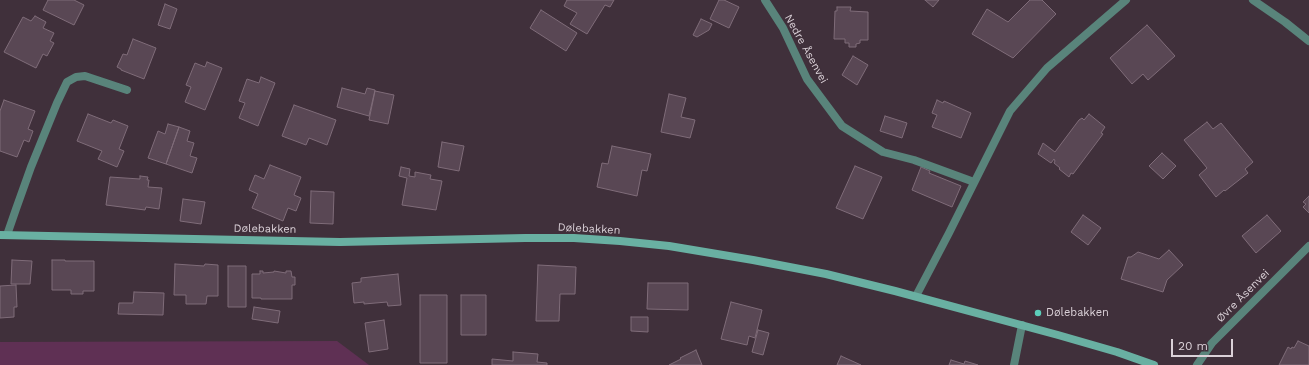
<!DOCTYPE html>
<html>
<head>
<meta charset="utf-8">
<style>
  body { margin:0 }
  #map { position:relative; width:1309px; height:365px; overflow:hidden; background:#40303b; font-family:"Work Sans",sans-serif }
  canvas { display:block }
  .scale { position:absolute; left:1171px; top:339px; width:62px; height:18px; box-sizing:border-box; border:2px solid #dbd1d8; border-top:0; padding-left:5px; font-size:12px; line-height:14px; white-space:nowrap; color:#dbd1d8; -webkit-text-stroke:3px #40303b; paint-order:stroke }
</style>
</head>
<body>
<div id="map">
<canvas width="1309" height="365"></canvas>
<div class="scale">20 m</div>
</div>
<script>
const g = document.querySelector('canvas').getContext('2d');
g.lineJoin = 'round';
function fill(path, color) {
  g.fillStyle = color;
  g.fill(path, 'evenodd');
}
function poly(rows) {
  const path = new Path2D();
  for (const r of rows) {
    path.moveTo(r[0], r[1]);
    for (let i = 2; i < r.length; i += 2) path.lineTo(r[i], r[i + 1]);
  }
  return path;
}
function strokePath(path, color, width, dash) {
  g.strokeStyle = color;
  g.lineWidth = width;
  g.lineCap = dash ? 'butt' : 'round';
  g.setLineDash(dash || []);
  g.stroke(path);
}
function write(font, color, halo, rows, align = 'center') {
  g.font = font + ' "Work Sans",sans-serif';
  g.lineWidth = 3;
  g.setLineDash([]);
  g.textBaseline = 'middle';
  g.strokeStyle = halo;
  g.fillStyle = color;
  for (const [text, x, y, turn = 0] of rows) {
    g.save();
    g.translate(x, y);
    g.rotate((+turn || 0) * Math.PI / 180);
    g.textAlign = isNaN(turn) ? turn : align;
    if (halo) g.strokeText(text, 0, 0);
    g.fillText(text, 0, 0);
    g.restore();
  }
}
fill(poly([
  [337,341,369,365,0,365,0,342]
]), '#5f3054');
const building = poly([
  [48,0,74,0,84,5,74,25,43,10,48,0],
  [567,0,614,0,610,7,605,5,587,34,570,24,577,13,564,6,567,0],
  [719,0,724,0,739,7,729,28,710,19,719,0],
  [925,0,939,0,933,7,925,0],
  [1030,0,1042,0,1056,14,1013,58,972,34,987,9,1008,22,1030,0],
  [165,4,177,9,170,29,158,25,165,4],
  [837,7,851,7,850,11,868,12,868,40,860,40,860,43,856,44,856,47,849,47,849,43,845,43,845,39,834,39,835,11,837,11,837,7],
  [541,10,577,33,566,51,530,28,541,10],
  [35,16,46,22,43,28,54,33,50,41,54,43,47,56,43,54,36,68,4,52,23,17,31,21,35,16],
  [701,19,712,24,709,30,697,37,693,35,701,19],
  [1147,25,1175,56,1148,80,1143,74,1132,84,1110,58,1147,25],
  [133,39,156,48,144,79,121,70,121,69,117,67,123,54,127,55,133,39],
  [853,56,868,65,857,85,842,75,853,56],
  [207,62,222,68,205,110,185,102,191,87,186,85,195,63,205,67,207,62],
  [261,77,275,83,258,126,239,118,245,103,239,101,247,79,259,83,261,77],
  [342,88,365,94,367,88,375,90,369,116,337,107,342,88],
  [375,91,394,95,388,124,369,120,375,91],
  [669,94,686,98,681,117,695,120,690,138,661,132,669,94],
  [4,100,35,111,28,129,33,131,29,142,24,140,17,157,0,151,0,111,4,100],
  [937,100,943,103,944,101,971,113,961,138,932,127,937,115,932,113,937,100],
  [294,105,336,120,327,145,309,138,306,145,282,136,294,105],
  [88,114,111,123,113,120,128,126,119,149,124,151,117,167,98,159,102,151,77,141,88,114],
  [1089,114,1105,127,1101,133,1103,134,1073,174,1071,173,1069,177,1059,169,1060,168,1054,163,1055,161,1054,159,1051,163,1038,154,1043,143,1055,152,1079,120,1082,118,1084,120,1089,114],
  [885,116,907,123,902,138,880,131,885,116],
  [1207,122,1213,129,1221,123,1253,162,1245,169,1248,173,1225,191,1224,190,1216,197,1199,175,1207,168,1184,140,1207,122],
  [168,124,179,127,166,164,148,158,158,131,165,134,168,124],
  [179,127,190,131,187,141,194,143,190,156,197,158,192,173,166,164,179,127],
  [442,142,464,146,459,171,438,167,442,142],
  [612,146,651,154,647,171,642,170,637,196,597,187,602,163,608,164,612,146],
  [1162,153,1176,166,1163,179,1149,166,1162,153],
  [270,165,301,177,294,195,301,198,296,211,288,208,283,221,252,208,258,194,249,190,255,175,264,179,270,165],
  [855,166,882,177,863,219,836,208,855,166],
  [401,167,410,169,409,176,415,177,415,172,431,175,430,179,442,181,436,210,402,205,407,178,399,176,401,167],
  [921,167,930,171,929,173,961,186,952,207,912,190,921,167],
  [140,176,148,177,147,180,149,180,148,187,162,188,159,209,146,207,145,210,106,205,110,177,140,179,140,176],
  [311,191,334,192,333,224,310,223,311,191],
  [1309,196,1309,213,1303,207,1306,204,1303,202,1309,196],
  [183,199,205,202,201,224,180,221,183,199],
  [1083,215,1101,228,1088,245,1071,232,1083,215],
  [1267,215,1281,231,1256,253,1242,236,1267,215],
  [1169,250,1183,265,1167,280,1163,292,1121,279,1128,257,1131,257,1138,252,1159,259,1169,250],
  [12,260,32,261,30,284,11,284,12,260],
  [52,260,65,260,65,261,94,261,94,291,83,291,83,294,71,294,71,290,52,290,52,260],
  [175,264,204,266,205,264,218,265,218,296,207,296,206,304,186,304,186,295,174,295,175,264],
  [538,265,576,267,575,294,560,294,559,321,536,321,538,265],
  [228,266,246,266,246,307,228,307,228,266],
  [260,271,263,271,263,273,274,272,274,271,286,273,286,271,291,271,292,277,295,277,295,285,292,285,292,299,261,299,261,298,252,298,252,274,260,274,260,271],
  [398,274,401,305,388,306,387,302,364,304,364,302,354,303,352,283,361,282,361,278,398,274],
  [648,283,688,283,688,310,647,309,648,283],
  [16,285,17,307,14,307,14,317,0,318,0,286,16,285],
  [134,292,164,293,163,315,118,314,119,303,133,303,134,292],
  [420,295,447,295,447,363,420,363,420,295],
  [461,295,486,295,486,335,461,335,461,295],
  [731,302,762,310,755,338,749,336,747,345,721,339,731,302],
  [254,307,280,311,278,323,252,319,254,307],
  [631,317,648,317,648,332,631,331,631,317],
  [384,320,388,349,369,352,365,323,384,320],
  [758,330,769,333,763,355,752,352,758,330],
  [1298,341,1309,346,1309,365,1279,365,1288,347,1291,349,1292,347,1294,348,1298,341],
  [696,350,702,365,669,365,681,359,680,358,696,350],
  [513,352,538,354,537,362,547,363,547,365,492,365,492,359,513,361,513,352],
  [841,356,861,365,837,365,841,356],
  [951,360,964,364,965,361,978,365,949,365,951,360]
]);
fill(building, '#594754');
strokePath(building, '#7f6c79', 1);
strokePath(poly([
  [1253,0,1285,22,1309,41]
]), '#59847b', 8);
strokePath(poly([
  [765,0,783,28,807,79,842,126,883,152,914,160,974,182],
  [7,235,16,209,31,167,57,103,67,82,76,77,85,76,127,90],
  [916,296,949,233,1010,111,1047,68,1126,0],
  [1014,365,1022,325],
  [1197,365,1212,343,1309,246]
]), '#59847b', 8);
strokePath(poly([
  [0,235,340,242,525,238,574,238,620,241,669,246,753,260,826,274,895,291,1058,335,1117,352,1154,365]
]), '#69b0a2', 8);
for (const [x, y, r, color] of [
  [1038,313,4,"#5cceba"]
]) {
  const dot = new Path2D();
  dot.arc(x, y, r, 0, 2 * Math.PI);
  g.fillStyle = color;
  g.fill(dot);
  strokePath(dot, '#40303b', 1.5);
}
write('11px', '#dbd1d8', '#40303b', [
  ["Nedre Åsenvei",806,49,61],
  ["Dølebakken",265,229,1],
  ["Dølebakken",589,229,3],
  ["Øvre Åsenvei",1243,296,-45]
]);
write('11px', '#dbd1d8', '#40303b', [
  ["Dølebakken",1046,313]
], 'left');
</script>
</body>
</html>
